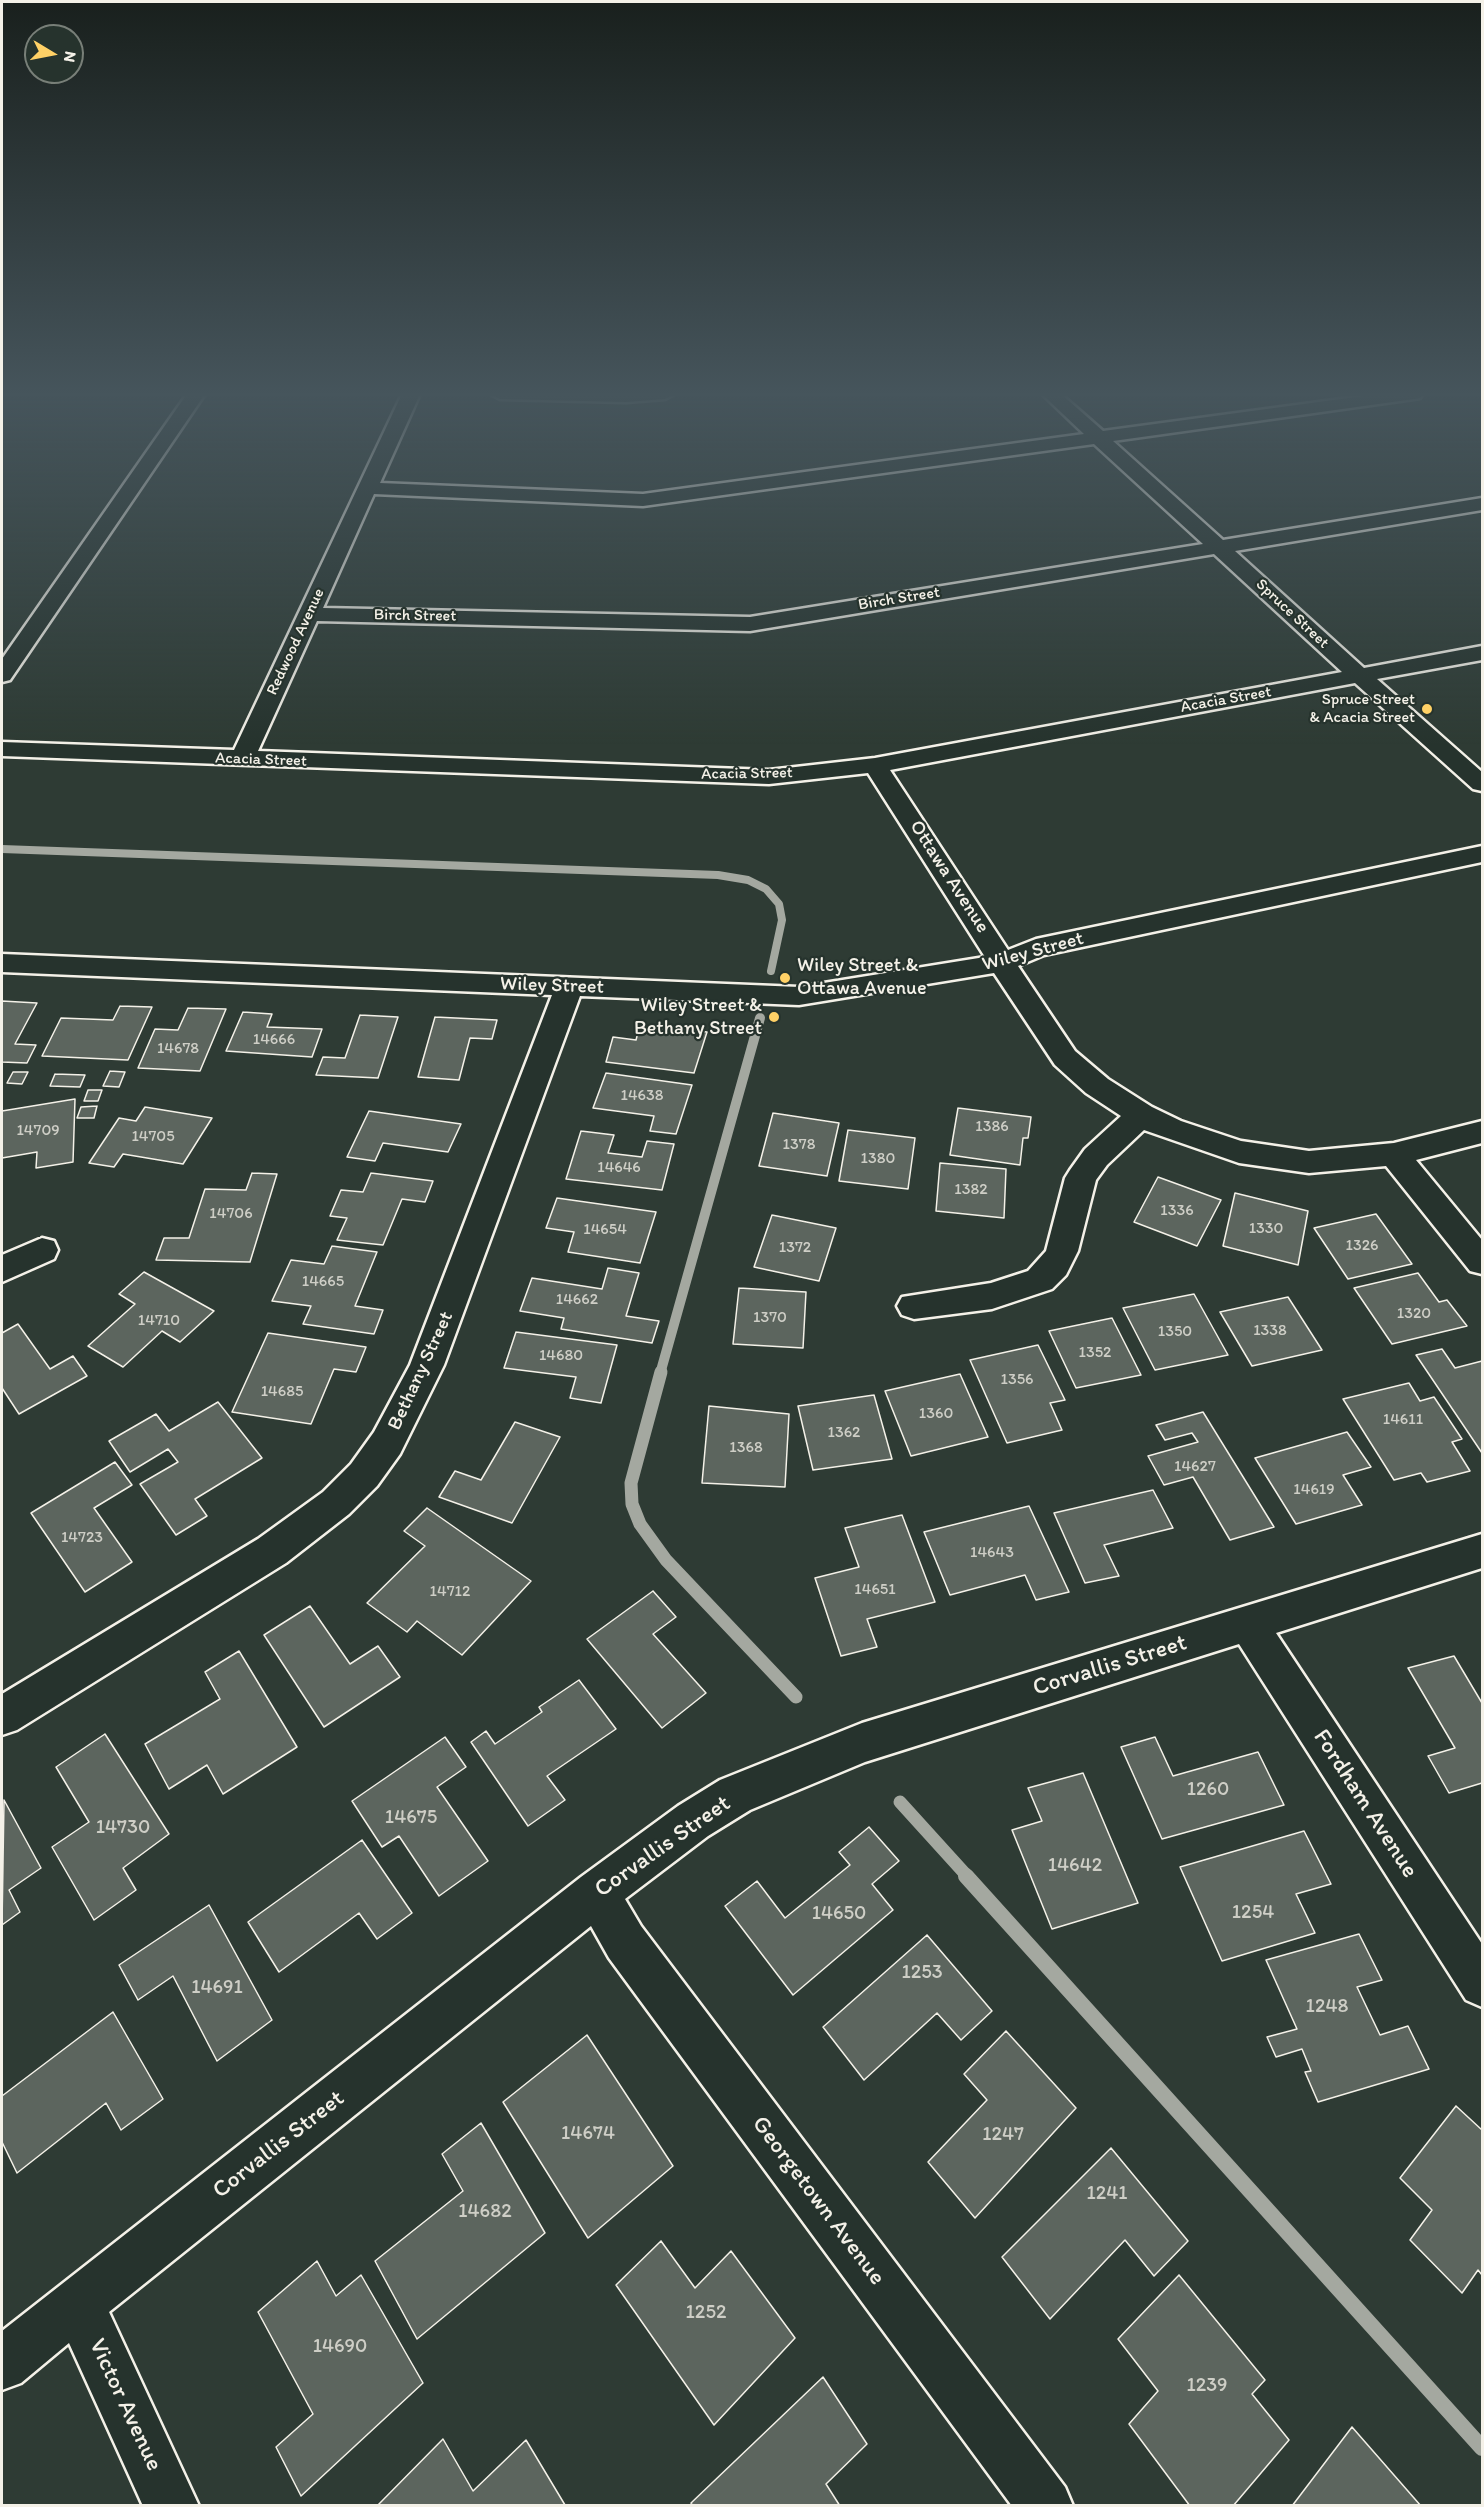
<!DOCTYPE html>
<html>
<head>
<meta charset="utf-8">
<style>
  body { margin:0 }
  #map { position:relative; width:1484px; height:2507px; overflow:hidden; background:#2e3b34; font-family:Itim,sans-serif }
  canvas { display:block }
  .frame { position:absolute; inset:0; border:3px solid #f4f1e8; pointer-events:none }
  .north { position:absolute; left:24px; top:24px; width:60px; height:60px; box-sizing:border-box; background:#26332d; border:2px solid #787f78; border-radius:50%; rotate:100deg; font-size:16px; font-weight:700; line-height:24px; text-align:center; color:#f4f1e8 }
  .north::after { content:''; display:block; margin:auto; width:21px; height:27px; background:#ffd166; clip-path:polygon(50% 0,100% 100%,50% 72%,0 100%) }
</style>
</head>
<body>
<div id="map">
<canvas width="1484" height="2507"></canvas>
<div class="frame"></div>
<div class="north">N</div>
</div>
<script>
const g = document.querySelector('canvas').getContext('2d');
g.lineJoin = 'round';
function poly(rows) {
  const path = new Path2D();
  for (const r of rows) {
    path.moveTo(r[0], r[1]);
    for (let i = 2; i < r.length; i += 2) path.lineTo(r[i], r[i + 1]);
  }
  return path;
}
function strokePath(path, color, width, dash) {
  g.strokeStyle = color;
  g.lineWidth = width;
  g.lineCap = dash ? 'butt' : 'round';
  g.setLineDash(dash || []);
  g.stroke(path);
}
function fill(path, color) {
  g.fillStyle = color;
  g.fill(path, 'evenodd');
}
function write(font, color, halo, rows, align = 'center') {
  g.font = font + ' Itim,sans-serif';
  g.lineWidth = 4.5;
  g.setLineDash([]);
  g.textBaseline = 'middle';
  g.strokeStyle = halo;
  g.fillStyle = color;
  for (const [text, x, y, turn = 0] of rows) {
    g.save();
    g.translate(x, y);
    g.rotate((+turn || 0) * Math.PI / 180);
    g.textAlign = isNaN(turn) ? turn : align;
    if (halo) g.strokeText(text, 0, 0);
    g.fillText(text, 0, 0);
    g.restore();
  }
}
strokePath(poly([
  [2,849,718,875,748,880,766,889,779,904,782,920,771,971]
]), '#a4a8a0', 8);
strokePath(poly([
  [660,1374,760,1018]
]), '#a4a8a0', 10);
strokePath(poly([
  [661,1372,631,1483,632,1504,640,1524,666,1560,796,1697],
  [900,1802,968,1877]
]), '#a4a8a0', 13);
strokePath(poly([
  [966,1876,1482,2448]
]), '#a4a8a0', 16);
const building = poly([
  [2,1001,37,1003,15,1044,36,1045,27,1063,2,1062,2,1001],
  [120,1006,152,1007,128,1060,42,1056,61,1018,113,1020,120,1006],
  [188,1008,226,1009,200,1071,138,1068,155,1029,178,1030,188,1008],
  [243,1012,272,1014,267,1027,322,1029,312,1057,226,1051,243,1012],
  [360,1015,398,1017,378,1078,316,1075,323,1057,345,1058,360,1015],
  [435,1017,497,1020,492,1039,470,1038,459,1080,418,1077,435,1017],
  [640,1025,707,1032,694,1073,606,1062,613,1037,636,1040,640,1025],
  [110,1071,125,1072,119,1087,103,1086,110,1071],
  [13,1072,28,1072,22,1084,7,1083,13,1072],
  [606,1073,692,1085,676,1134,650,1131,654,1116,593,1108,606,1073],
  [55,1074,85,1075,80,1087,50,1086,55,1074],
  [88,1090,102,1090,98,1101,84,1101,88,1090],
  [75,1099,73,1162,36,1168,37,1152,2,1158,2,1111,75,1099],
  [97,1106,94,1118,77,1118,81,1107,97,1106],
  [145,1107,212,1118,183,1164,123,1154,114,1167,89,1163,119,1118,136,1121,145,1107],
  [958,1108,1031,1117,1028,1138,1023,1138,1020,1165,950,1155,958,1108],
  [369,1111,461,1124,448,1152,383,1143,375,1161,347,1157,369,1111],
  [773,1113,839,1123,827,1176,759,1166,773,1113],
  [848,1130,915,1138,908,1189,839,1181,848,1130],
  [581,1131,614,1135,608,1153,642,1157,647,1141,674,1144,662,1190,566,1179,581,1131],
  [940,1163,1006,1169,1004,1218,936,1211,940,1163],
  [252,1173,277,1174,250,1262,156,1260,164,1238,189,1238,205,1189,246,1190,252,1173],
  [371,1173,433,1181,425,1202,402,1199,383,1245,337,1240,347,1218,330,1216,341,1190,363,1192,371,1173],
  [1158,1177,1221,1200,1197,1246,1134,1222,1158,1177],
  [1235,1193,1308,1211,1298,1265,1223,1246,1235,1193],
  [557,1198,656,1212,640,1263,568,1252,574,1232,546,1228,557,1198],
  [1376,1214,1412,1264,1348,1279,1314,1228,1376,1214],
  [772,1215,836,1228,819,1281,754,1267,772,1215],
  [332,1246,377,1252,355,1306,383,1310,374,1334,303,1324,311,1306,272,1301,291,1260,324,1264,332,1246],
  [608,1268,639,1273,626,1316,659,1321,652,1343,561,1329,564,1318,520,1311,532,1278,602,1289,608,1268],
  [144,1272,214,1311,180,1342,162,1331,123,1367,88,1346,135,1304,119,1294,144,1272],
  [1418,1273,1439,1302,1447,1300,1467,1326,1392,1344,1354,1288,1418,1273],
  [739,1288,806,1292,803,1348,733,1344,739,1288],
  [1194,1294,1228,1355,1155,1370,1123,1308,1194,1294],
  [1288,1297,1322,1350,1252,1366,1220,1312,1288,1297],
  [1112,1318,1141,1375,1076,1388,1049,1331,1112,1318],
  [18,1324,50,1369,73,1356,87,1376,19,1414,2,1388,2,1333,18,1324],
  [516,1332,617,1345,601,1403,570,1398,576,1377,504,1368,516,1332],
  [268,1333,366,1347,356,1372,334,1369,311,1424,232,1412,268,1333],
  [1038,1345,1065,1400,1050,1403,1062,1430,1007,1443,970,1360,1038,1345],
  [1442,1349,1455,1368,1482,1361,1482,1453,1416,1355,1442,1349],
  [960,1374,988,1437,911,1456,885,1391,960,1374],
  [1409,1383,1420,1401,1434,1397,1462,1439,1452,1442,1470,1471,1427,1482,1421,1473,1394,1480,1343,1399,1409,1383],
  [874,1395,892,1459,813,1470,798,1406,874,1395],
  [218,1402,262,1458,195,1499,207,1516,176,1535,140,1484,178,1462,168,1449,130,1472,109,1441,156,1414,169,1431,218,1402],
  [709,1406,789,1414,785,1487,702,1483,709,1406],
  [1203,1412,1274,1527,1230,1540,1193,1477,1164,1485,1148,1456,1198,1442,1192,1433,1165,1440,1156,1425,1203,1412],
  [515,1422,560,1437,512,1523,439,1497,455,1471,481,1480,515,1422],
  [1347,1432,1371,1467,1343,1475,1362,1505,1296,1524,1255,1458,1347,1432],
  [115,1462,132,1485,94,1508,132,1562,85,1592,31,1513,115,1462],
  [1153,1490,1173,1528,1104,1545,1119,1576,1085,1583,1054,1513,1153,1490],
  [1029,1506,1069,1592,1036,1600,1025,1575,950,1595,924,1532,1029,1506],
  [427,1508,531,1581,462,1655,417,1621,407,1632,367,1603,425,1546,404,1531,427,1508],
  [902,1515,935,1602,867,1619,877,1647,841,1656,815,1578,859,1567,845,1528,902,1515],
  [653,1591,676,1617,653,1634,706,1693,662,1728,587,1639,653,1591],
  [310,1606,350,1664,378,1646,400,1677,324,1727,264,1635,310,1606],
  [239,1651,297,1747,223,1794,207,1765,169,1789,145,1744,220,1699,205,1672,239,1651],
  [1454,1656,1482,1703,1482,1783,1449,1793,1428,1756,1455,1748,1408,1668,1454,1656],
  [579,1680,616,1729,547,1776,565,1800,528,1826,471,1742,486,1731,495,1744,542,1712,539,1707,579,1680],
  [105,1734,169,1834,123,1868,136,1890,94,1920,52,1847,89,1822,56,1767,105,1734],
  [445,1737,466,1767,437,1787,488,1861,439,1896,399,1836,382,1847,352,1801,445,1737],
  [1155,1737,1173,1776,1258,1752,1284,1805,1162,1839,1121,1747,1155,1737],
  [1083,1773,1138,1903,1052,1929,1012,1830,1042,1821,1028,1788,1083,1773],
  [4,1800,41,1868,9,1890,20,1912,2,1925,4,1800],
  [869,1827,899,1861,872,1884,893,1910,793,1995,725,1906,757,1881,785,1918,850,1865,839,1852,869,1827],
  [1304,1831,1331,1884,1296,1894,1315,1933,1222,1961,1180,1867,1304,1831],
  [362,1840,412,1913,377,1939,359,1913,279,1972,248,1922,362,1840],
  [209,1905,272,2020,217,2061,173,1976,138,2000,119,1965,209,1905],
  [1359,1934,1382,1980,1357,1987,1380,2035,1408,2026,1429,2069,1318,2102,1305,2072,1311,2071,1302,2049,1276,2057,1267,2037,1297,2029,1266,1960,1359,1934],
  [927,1935,992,2011,961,2040,937,2013,864,2080,823,2027,927,1935],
  [113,2012,163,2099,121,2130,106,2103,17,2173,2,2142,2,2096,113,2012],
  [1006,2031,1076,2108,975,2218,928,2162,987,2100,964,2074,1006,2031],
  [587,2035,673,2166,588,2238,503,2102,587,2035],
  [1456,2106,1482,2130,1482,2275,1478,2270,1462,2293,1410,2240,1432,2210,1400,2178,1456,2106],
  [481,2123,545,2233,417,2339,375,2261,463,2191,442,2154,481,2123],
  [1111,2148,1188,2241,1154,2276,1125,2240,1050,2319,1002,2257,1111,2148],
  [661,2241,695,2288,731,2251,795,2338,714,2425,616,2285,661,2241],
  [317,2261,336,2296,361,2275,423,2383,301,2496,276,2447,313,2414,258,2312,317,2261],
  [1179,2275,1265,2380,1252,2394,1289,2440,1233,2506,1190,2506,1129,2424,1158,2391,1118,2339,1179,2275],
  [823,2377,867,2444,826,2484,840,2506,693,2506,691,2503,823,2377],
  [1352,2427,1421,2506,1292,2506,1352,2427],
  [443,2439,473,2491,526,2440,565,2505,377,2506,443,2439]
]);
fill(building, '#5c655e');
strokePath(building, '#f4f1e8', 1.5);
const minor = poly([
  [187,394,205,394,10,680,2,682,2,659,187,394],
  [402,394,420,394,380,483,643,494,1084,434,1042,394,1061,394,1103,431,1378,394,1423,394,1420,398,1414,399,1113,441,1223,540,1482,498,1482,510,1235,551,1364,668,1482,646,1482,660,1377,679,1482,772,1482,791,1473,789,1355,683,890,770,1008,950,1036,939,1482,846,1482,862,1044,955,1018,966,1075,1051,1108,1079,1152,1107,1181,1121,1241,1141,1309,1151,1394,1143,1482,1121,1482,1143,1416,1160,1482,1240,1482,1274,1470,1271,1386,1166,1309,1173,1239,1163,1144,1130,1107,1165,1096,1180,1078,1251,1066,1275,1052,1289,992,1309,914,1319,902,1315,897,1306,902,1297,991,1283,1028,1271,1046,1251,1065,1178,1070,1170,1085,1149,1121,1116,1086,1093,1055,1065,994,973,799,1005,580,996,444,1365,400,1454,377,1486,349,1514,286,1563,17,1730,2,1735,2,1694,258,1539,323,1492,351,1464,374,1432,410,1365,552,995,2,972,2,954,799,987,985,957,868,773,769,784,2,756,2,742,234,750,402,394],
  [1094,444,1203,544,750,617,323,608,374,494,643,506,1094,444],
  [1214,554,1342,672,875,758,769,770,258,751,317,621,750,631,1214,554],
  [491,394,674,394,665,399,626,402,500,399,491,394],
  [42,1238,54,1241,58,1250,54,1259,2,1282,2,1255,42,1238],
  [1482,1534,1482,1568,1276,1633,1482,1944,1482,2007,1466,2000,1239,1644,865,1762,750,1810,708,1836,625,1899,641,1926,1065,2487,1073,2506,1012,2506,609,1958,591,1926,109,2312,199,2506,143,2506,69,2343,21,2383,2,2390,2,2331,581,1877,678,1806,720,1780,862,1723,1482,1534]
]);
strokePath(minor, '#f4f1e8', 5);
fill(minor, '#26332d');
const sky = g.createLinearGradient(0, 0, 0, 745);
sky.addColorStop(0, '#19201d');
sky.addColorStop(0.53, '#46555c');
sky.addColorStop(1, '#46555c00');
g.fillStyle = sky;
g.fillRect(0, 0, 1484, 745);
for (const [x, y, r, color] of [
  [1427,709,6,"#ffd166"],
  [785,978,6,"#ffd166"],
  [774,1017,6,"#ffd166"]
]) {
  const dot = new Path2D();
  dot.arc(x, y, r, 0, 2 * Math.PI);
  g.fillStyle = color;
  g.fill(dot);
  strokePath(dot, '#26332d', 2);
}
write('16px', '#f4f1e8', '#26332d', [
  ["Birch Street",899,599,-9],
  ["Spruce Street",1292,614,43],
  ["Birch Street",415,616,1],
  ["Redwood Avenue",296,642,-65],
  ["Acacia Street",1226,700,-10],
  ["Acacia Street",261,760,2],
  ["Acacia Street",747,774,-1]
]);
write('16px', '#f4f1e8', '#26332d', [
  ["Spruce Street",1415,700],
  ["& Acacia Street",1415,718]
], 'right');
write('16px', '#cecec6', null, [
  ["14666",274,1040],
  ["14678",178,1049],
  ["14638",642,1096],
  ["1386",992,1127],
  ["14709",38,1131],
  ["14705",153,1137],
  ["1378",799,1145],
  ["1380",878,1159],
  ["14646",619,1168],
  ["1382",971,1190],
  ["1336",1177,1211],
  ["14706",231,1214],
  ["1330",1266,1229],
  ["14654",605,1230],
  ["1326",1362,1246],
  ["1372",795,1248],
  ["14665",323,1282],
  ["14662",577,1300],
  ["1320",1414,1314],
  ["1370",770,1318],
  ["14710",159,1321],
  ["1338",1270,1331],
  ["1350",1175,1332],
  ["1352",1095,1353],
  ["14680",561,1356],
  ["1356",1017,1380],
  ["14685",282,1392],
  ["1360",936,1414],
  ["14611",1403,1420],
  ["1362",844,1433],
  ["1368",746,1448],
  ["14627",1195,1467],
  ["14619",1314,1490],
  ["14723",82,1538],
  ["14643",992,1553],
  ["14651",875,1590],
  ["14712",450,1592]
]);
write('20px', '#f4f1e8', '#26332d', [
  ["Ottawa Avenue",949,877,57],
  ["Wiley Street",1033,952,-15],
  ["Wiley Street",552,986,2],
  ["Bethany Street",421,1371,-65]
]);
write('20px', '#f4f1e8', '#26332d', [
  ["Wiley Street &",797,966],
  ["Ottawa Avenue",797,989],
  ["Wiley Street &",762,1006,"right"],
  ["Bethany Street",762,1029,"right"]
], 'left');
write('20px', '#cecec6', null, [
  ["1260",1208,1790],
  ["14675",411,1818],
  ["14730",123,1828],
  ["14642",1075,1866],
  ["1254",1253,1913],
  ["14650",839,1914],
  ["1253",922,1973],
  ["14691",217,1988],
  ["1248",1327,2007],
  ["14674",588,2134],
  ["1247",1003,2135],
  ["1241",1107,2194],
  ["14682",485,2212],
  ["1252",706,2313],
  ["14690",340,2347],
  ["1239",1207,2386]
]);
write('24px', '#f4f1e8', '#26332d', [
  ["Corvallis Street",1110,1666,-17],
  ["Fordham Avenue",1365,1804,57],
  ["Corvallis Street",663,1847,-35],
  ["Corvallis Street",279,2145,-38],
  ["Georgetown Avenue",818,2201,53],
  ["Victor Avenue",125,2405,65]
]);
</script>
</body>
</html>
